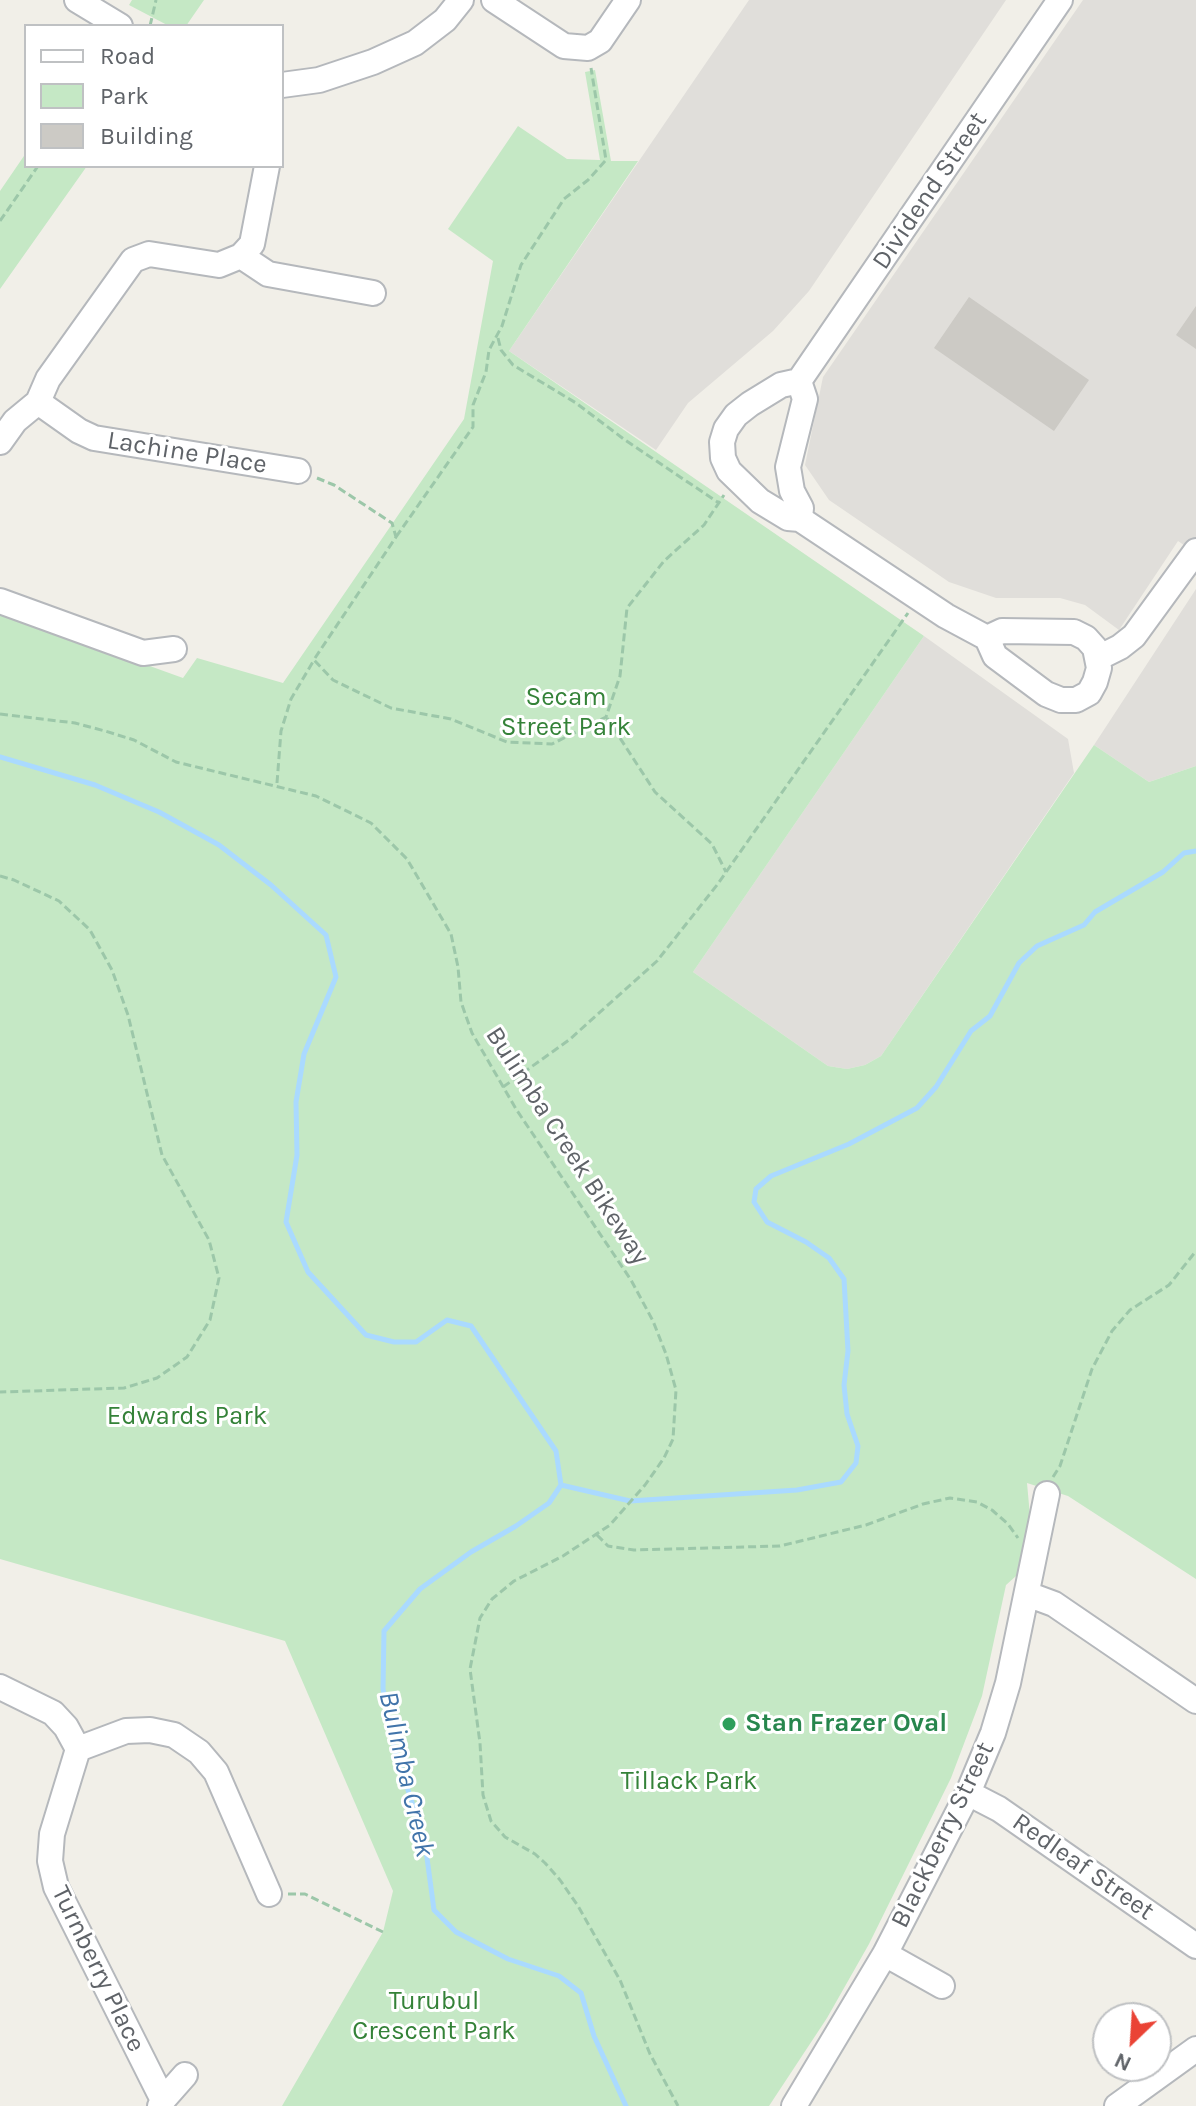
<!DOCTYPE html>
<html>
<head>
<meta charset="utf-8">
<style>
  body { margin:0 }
  #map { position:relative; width:1196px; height:2106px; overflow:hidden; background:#f1efe8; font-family:Karla,sans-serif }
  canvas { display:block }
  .legend { position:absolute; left:24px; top:24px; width:260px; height:144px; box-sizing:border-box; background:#fff; border:2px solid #bfc1c3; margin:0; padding:10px 14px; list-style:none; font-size:24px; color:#5f6368 }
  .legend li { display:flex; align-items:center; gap:16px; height:40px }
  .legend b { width:40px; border:2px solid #bfc1c3 }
  .north { position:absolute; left:1092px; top:2002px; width:80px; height:80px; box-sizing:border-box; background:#fff; border:2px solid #bfc1c3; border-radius:50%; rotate:205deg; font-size:22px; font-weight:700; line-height:32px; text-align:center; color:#5f6368 }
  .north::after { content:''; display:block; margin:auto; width:28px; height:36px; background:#ea4335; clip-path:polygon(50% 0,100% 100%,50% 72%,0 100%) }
</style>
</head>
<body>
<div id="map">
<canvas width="1196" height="2106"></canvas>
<ul class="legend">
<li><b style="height:10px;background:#fff"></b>Road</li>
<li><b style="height:22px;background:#c5e8c5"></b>Park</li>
<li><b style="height:22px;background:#cccac5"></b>Building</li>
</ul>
<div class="north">N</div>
</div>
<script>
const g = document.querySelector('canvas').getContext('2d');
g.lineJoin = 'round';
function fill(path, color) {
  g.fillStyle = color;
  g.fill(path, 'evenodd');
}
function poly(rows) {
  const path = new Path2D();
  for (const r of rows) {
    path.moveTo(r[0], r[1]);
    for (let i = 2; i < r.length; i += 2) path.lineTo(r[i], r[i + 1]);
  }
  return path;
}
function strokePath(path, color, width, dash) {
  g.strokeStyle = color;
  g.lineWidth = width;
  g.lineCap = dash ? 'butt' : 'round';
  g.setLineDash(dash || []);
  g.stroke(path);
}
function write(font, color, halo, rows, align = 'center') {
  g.font = font + ' Karla,sans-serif';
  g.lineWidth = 6;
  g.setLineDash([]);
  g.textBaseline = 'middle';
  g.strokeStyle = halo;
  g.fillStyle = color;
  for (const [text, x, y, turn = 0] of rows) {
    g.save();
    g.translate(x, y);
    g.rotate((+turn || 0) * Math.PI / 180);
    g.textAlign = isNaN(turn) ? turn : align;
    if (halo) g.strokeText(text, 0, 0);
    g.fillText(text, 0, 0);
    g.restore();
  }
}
fill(poly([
  [749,0,1006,0,809,291,773,331,688,403,656,450,509,351],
  [1083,0,1196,0,1196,553,1178,541,1119,630,1085,605,1060,598,996,598,949,582,829,500,805,465,823,377],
  [1196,589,1196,766,1149,782,1094,745],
  [924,636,1068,739,1074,773,881,1056,865,1065,847,1069,828,1066,693,972]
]), '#e0deda');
fill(poly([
  [132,0,204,0,186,26,169,26,129,5],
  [595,70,611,161,638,161,509,351,924,636,693,972,828,1066,847,1069,865,1065,881,1056,1094,745,1149,782,1196,766,1196,1579,1068,1496,1027,1483,1034,1560,1006,1585,982,1696,951,1778,869,1944,827,2018,769,2106,282,2106,383,1932,393,1891,285,1641,0,1559,0,612,183,678,197,658,283,683,464,419,493,261,448,229,518,126,567,159,600,160,585,72],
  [26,153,26,166,87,166,0,289,0,191]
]), '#c5e8c5');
strokePath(poly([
  [0,757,95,785,159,812,219,845,271,885,326,935,336,977,304,1054,296,1102,297,1155,286,1222,308,1272,366,1335,394,1342,416,1342,447,1320,471,1326,556,1451,561,1485,549,1503,516,1526,471,1552,420,1589,384,1631,383,1689,392,1740,425,1843,434,1910,456,1932,508,1959,559,1976,581,1993,594,2036,626,2106],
  [561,1485,630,1501,797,1490,841,1482,856,1463,858,1446,847,1414,844,1385,848,1351,844,1279,829,1258,806,1242,767,1222,754,1202,756,1189,771,1176,849,1144,917,1108,936,1087,971,1031,990,1016,1019,963,1037,946,1084,925,1095,912,1163,872,1184,853,1196,851]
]), '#aadaff', 5);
fill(poly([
  [969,297,1089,380,1054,431,934,348],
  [1196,306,1196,349,1176,335]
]), '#cccac5');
const minor = poly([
  [77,0,120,26],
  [494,0,564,46,588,48,600,41,628,0],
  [282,85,319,80,373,62,415,43,445,20,461,0],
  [241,256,268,274,373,293],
  [799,381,805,399,788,467,792,491,801,508,800,519],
  [38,402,79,431,94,438,298,471],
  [0,442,15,421,38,402,48,379,133,260,149,254,219,265,241,256,252,244,267,166],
  [0,601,143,653,174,649],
  [987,638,1002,631,1074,632,1086,638,1095,648,1099,668,1095,682,1089,693,1076,700,1061,700,1046,694,995,656,987,638,946,616,800,519,788,518,760,501,729,471,723,458,722,442,726,429,736,415,750,404,781,385,799,381,1060,0],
  [1098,658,1120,647,1134,636,1196,551],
  [1027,1594,1054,1604,1196,1701],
  [0,1687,53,1713,66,1727,78,1749,52,1834,50,1861,56,1887,163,2100],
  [78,1749,126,1731,150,1730,174,1735,199,1752,216,1772,269,1894],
  [968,1793,999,1809,1196,1946],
  [885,1954,942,1986],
  [160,2106,163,2100,185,2075],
  [794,2106,885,1954,968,1793,993,1733,1008,1683,1047,1494],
  [1117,2106,1196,2049]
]);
strokePath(minor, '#b5b8bc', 28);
strokePath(poly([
  [150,26,156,0],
  [0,221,38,166],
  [498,338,501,350,513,365,576,403,625,440,719,503],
  [396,537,473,427,473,405,486,372,489,350,502,326,521,265,564,199,588,180,606,160,591,68],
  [315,658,396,537,392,523,334,485,317,478],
  [0,714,75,723,105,731,134,740,176,762,316,796,371,823,407,859,451,934,458,967,461,1002,472,1033,516,1109,631,1280,653,1321,666,1354,676,1390,673,1439,664,1458,645,1485,610,1525,563,1556,514,1581,492,1599,480,1618,470,1669,480,1743,483,1795,491,1821,505,1837,535,1854,545,1863,560,1880,578,1906,620,1980,650,2054,678,2106],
  [607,718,655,792,712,844,726,872],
  [277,783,281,731,291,699,314,660,333,680,391,708,451,719,507,742,552,744,606,717,620,676,627,608,664,561,704,525,724,495],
  [0,876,14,880,59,901,90,930,112,970,128,1015,162,1155,209,1240,219,1278,210,1320,187,1357,157,1378,124,1388,0,1392],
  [503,1087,569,1040,657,961,717,885,908,613],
  [1053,1477,1060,1466,1092,1369,1112,1331,1130,1310,1169,1285,1196,1251],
  [597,1535,608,1546,634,1550,780,1546,866,1525,923,1504,950,1498,977,1502,992,1510,1008,1524,1018,1538],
  [288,1894,305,1894,383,1932]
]), '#9cc7a9', 3, [8, 4]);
strokePath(minor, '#fff', 24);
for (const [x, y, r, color] of [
  [729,1724,8,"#2e9e5b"]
]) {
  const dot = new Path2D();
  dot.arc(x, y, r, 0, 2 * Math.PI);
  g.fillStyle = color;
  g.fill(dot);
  strokePath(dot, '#fff', 3);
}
write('26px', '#5f6368', '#fff', [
  ["Dividend Street",930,191,-56],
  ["Lachine Place",187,453,9],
  ["Bulimba Creek Bikeway",567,1146,57],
  ["Blackberry Street",943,1835,-64],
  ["Redleaf Street",1083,1867,35],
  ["Turnberry Place",98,1969,64]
]);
write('26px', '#348238', '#fff', [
  ["Secam",566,698],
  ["Street Park",566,728],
  ["Edwards Park",187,1417],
  ["Tillack Park",689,1782],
  ["Turubul",434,2002],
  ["Crescent Park",434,2032]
]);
write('bold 26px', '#27864d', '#fff', [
  ["Stan Frazer Oval",745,1724]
], 'left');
write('italic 28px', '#4174aa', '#fff', [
  ["Bulimba Creek",406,1774,77]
]);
</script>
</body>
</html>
